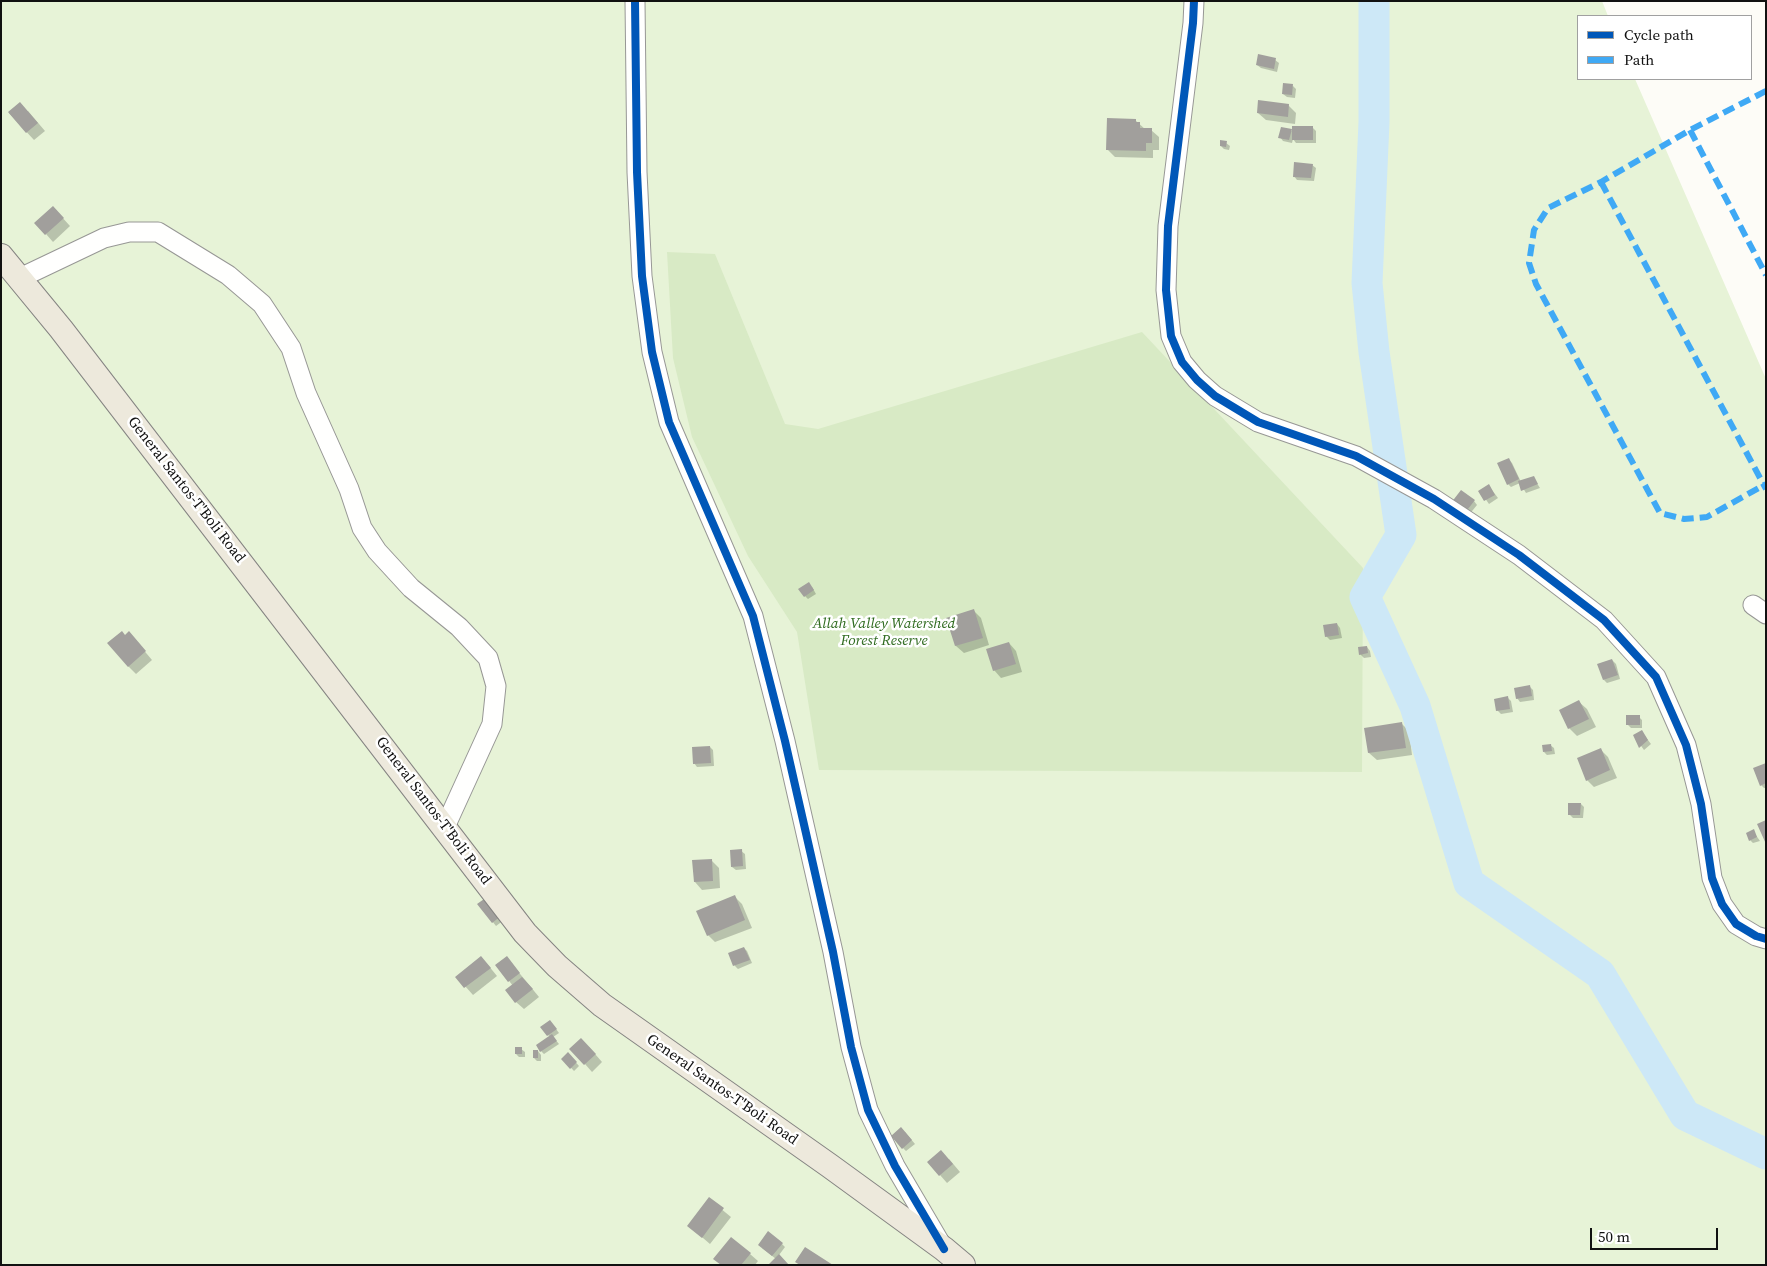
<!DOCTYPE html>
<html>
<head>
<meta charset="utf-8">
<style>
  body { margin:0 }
  #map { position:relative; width:1767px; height:1266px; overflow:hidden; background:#fdfcf7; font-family:"Source Serif 4",serif }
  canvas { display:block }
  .frame { position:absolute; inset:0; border:2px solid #111; pointer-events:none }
  .legend { position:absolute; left:1577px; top:15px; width:175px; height:65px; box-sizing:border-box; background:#fff; border:1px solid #a0a0a0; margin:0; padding:6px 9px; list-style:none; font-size:15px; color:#111 }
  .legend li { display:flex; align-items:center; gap:10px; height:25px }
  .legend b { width:25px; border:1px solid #a0a0a0 }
  .scale { position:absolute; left:1590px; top:1228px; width:128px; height:22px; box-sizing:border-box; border:2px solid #111; border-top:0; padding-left:6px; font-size:15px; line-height:18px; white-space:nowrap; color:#111; -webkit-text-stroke:4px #fff; paint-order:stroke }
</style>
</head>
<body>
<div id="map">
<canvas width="1767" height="1266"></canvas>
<div class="frame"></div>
<ul class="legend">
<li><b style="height:6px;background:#0057b8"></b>Cycle path</li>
<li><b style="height:6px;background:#3fa9f5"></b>Path</li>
</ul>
<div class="scale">50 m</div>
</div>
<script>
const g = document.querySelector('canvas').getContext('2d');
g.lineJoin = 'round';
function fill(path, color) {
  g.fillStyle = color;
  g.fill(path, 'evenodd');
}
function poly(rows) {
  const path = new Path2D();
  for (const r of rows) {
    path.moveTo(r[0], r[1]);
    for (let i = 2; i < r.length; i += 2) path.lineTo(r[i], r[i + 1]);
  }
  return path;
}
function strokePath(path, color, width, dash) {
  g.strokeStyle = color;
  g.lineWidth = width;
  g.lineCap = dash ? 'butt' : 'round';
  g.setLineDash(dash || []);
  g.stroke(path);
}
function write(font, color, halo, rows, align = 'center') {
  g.font = font + ' "Source Serif 4",serif';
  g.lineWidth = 5;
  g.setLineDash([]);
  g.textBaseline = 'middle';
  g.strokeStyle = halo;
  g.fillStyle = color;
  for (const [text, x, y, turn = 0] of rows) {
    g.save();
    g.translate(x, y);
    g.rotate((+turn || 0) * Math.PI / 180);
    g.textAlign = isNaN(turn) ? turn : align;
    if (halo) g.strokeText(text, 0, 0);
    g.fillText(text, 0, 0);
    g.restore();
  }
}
fill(poly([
  [1,1,1602,1,1608,16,1578,16,1578,79,1635,79,1766,379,1766,1265,1,1265]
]), '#e7f3d7');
fill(poly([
  [667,252,715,254,785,424,818,429,1142,332,1363,568,1362,772,819,770,797,632,748,556,692,437,673,358]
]), '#d8eac5');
fill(poly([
  [1275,60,1279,63,1277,72,1261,68,1257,65],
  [1293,86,1296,89,1295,98,1287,97,1283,94],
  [1288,105,1296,113,1295,124,1266,120,1258,113],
  [28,111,45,131,34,140,9,113],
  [1135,120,1146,130,1151,130,1159,137,1159,150,1153,150,1153,158,1115,157,1108,150],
  [1312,127,1316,131,1316,143,1296,143,1293,139,1292,143,1283,141,1280,137,1291,130,1293,132],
  [1226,143,1230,146,1229,150,1224,149,1221,146],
  [1312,165,1316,168,1314,181,1297,180,1294,176],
  [60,215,70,226,53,242,46,234],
  [1508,459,1512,463,1521,482,1533,477,1540,488,1526,493,1520,483,1511,487,1508,484],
  [1489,486,1498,498,1489,504,1480,491],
  [1474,501,1477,505,1468,516,1452,503],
  [812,587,816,594,808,599,805,596],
  [973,610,981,618,989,645,964,653,956,646,947,619],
  [1337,624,1340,628,1342,638,1330,640,1326,636],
  [125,636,136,641,152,660,136,674,128,666],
  [1009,643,1016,651,1022,672,1001,678,994,670],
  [1367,647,1370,651,1371,657,1364,658,1360,654],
  [1612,660,1616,664,1620,679,1607,683,1604,680],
  [1529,686,1533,690,1534,700,1520,702,1517,698],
  [1508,698,1511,701,1513,712,1501,714,1497,710],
  [1579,702,1587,709,1596,727,1577,736,1569,728],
  [1639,717,1642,720,1642,728,1631,728,1627,724],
  [1401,723,1409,731,1412,755,1377,760,1369,753,1366,729],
  [1642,732,1651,744,1644,750,1634,736],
  [1550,745,1554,748,1555,754,1547,755,1544,752],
  [710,747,713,750,714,766,697,767,694,763],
  [1601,750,1608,757,1617,778,1594,787,1587,780],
  [1766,764,1766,788,1764,788,1761,785],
  [1581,804,1584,807,1583,818,1573,818,1569,814],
  [1753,831,1760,841,1753,843,1750,840],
  [741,851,745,854,746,869,736,870,732,867],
  [711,860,719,868,720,888,702,890,695,882],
  [735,897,742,904,752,928,715,942,708,935],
  [479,904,504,920,496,926],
  [744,948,747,951,752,963,738,969,735,966,729,954],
  [507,958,539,997,524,1009,516,1002,513,986,497,965],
  [488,965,497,976,473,995,457,977],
  [553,1025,559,1033,553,1037,559,1044,544,1054,541,1051,550,1037,548,1035],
  [589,1047,602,1062,592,1072,585,1064],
  [521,1049,525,1052,525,1057,519,1057,516,1054],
  [538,1051,541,1055,541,1061,537,1061,534,1058],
  [571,1057,579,1066,574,1071,563,1059],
  [905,1132,915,1144,906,1151,903,1148],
  [949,1159,960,1172,947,1183,940,1175],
  [709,1199,731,1217,710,1244,689,1226],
  [782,1244,785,1247,776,1259,762,1248],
  [750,1254,758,1261,755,1265,721,1265]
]), '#0003');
strokePath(poly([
  [1374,1,1374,122,1367,283,1374,352,1401,535,1365,597,1415,706,1469,883,1600,974,1685,1115,1766,1154]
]), '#cde8f7', 31);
fill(poly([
  [1258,54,1276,58,1274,69,1256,65],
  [1283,83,1293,84,1292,95,1282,94],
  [1258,100,1289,104,1288,117,1257,113],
  [20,102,38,123,26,133,8,112],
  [1107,118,1136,119,1136,122,1140,122,1140,128,1152,128,1152,143,1146,143,1146,151,1106,150],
  [1292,126,1313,126,1313,140,1292,140],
  [1281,127,1292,129,1289,140,1278,138],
  [1220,140,1227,141,1226,147,1220,146],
  [1294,162,1313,164,1311,178,1293,177],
  [53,206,64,218,45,235,34,223],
  [1509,458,1519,479,1507,485,1497,463],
  [1534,476,1538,484,1521,491,1518,481],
  [1489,484,1495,495,1484,501,1478,491],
  [1461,490,1475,500,1464,514,1451,503],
  [809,582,814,590,804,597,798,589],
  [974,609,983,638,955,646,946,618],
  [1337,623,1339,635,1325,637,1323,625],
  [122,631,125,635,129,631,146,651,128,667,107,643],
  [1009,642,1016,664,993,671,986,649],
  [1367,646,1368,653,1359,655,1358,647],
  [1612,659,1618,675,1603,680,1597,664],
  [1530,685,1532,696,1516,699,1514,688],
  [1508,696,1510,709,1496,711,1494,699],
  [1579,700,1589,719,1568,729,1559,710],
  [1626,715,1640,715,1640,725,1626,725],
  [1402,722,1406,748,1368,753,1364,728],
  [1642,730,1648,740,1639,748,1633,735],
  [1551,744,1552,751,1543,752,1542,745],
  [710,746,711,763,693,764,692,747],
  [1601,748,1610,770,1586,781,1577,758],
  [1766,763,1766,783,1760,786,1753,768],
  [1568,803,1581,803,1580,815,1568,815],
  [1766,820,1766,844,1757,824],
  [1754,829,1757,837,1749,841,1746,833],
  [742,849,743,866,731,867,730,850],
  [712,859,713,881,694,882,692,860],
  [735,895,745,920,707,936,696,911],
  [487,897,501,916,492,923,477,904],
  [744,947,750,960,733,966,728,953],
  [481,956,491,968,464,988,455,977],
  [507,956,520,973,508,982,495,965],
  [522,977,533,989,515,1003,505,990],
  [550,1020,557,1029,547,1036,540,1027],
  [552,1034,557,1041,540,1052,536,1045],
  [581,1038,596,1054,584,1065,569,1049],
  [515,1047,522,1047,522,1054,515,1054],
  [533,1050,538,1050,538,1058,533,1058],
  [568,1052,577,1062,570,1069,561,1059],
  [901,1127,912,1140,902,1149,891,1136],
  [941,1150,953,1164,939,1176,927,1162],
  [709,1197,724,1208,702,1238,687,1226],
  [768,1231,783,1243,772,1256,758,1245],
  [731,1237,751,1253,741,1265,721,1265,713,1259],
  [805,1247,833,1265,800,1265,795,1262],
  [779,1254,789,1265,768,1265]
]), '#a19f9c');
const minor = poly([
  [635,1,637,172,642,276,652,352,669,422,753,616,785,741,833,952,851,1047,868,1110,895,1166,942,1246],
  [1194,1,1193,23,1168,226,1166,290,1171,336,1182,362,1197,380,1215,396,1258,422,1356,456,1434,499,1519,555,1604,620,1656,677,1686,745,1701,804,1712,878,1722,904,1736,924,1756,936,1766,939],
  [20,278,104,238,129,232,158,232,228,275,262,304,291,348,306,393,349,489,362,528,377,551,411,588,459,627,488,658,496,686,492,724,445,827],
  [1753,605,1766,614]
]);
const major = poly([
  [1,256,61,329,525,933,557,966,602,1005,830,1166,944,1249,963,1265]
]);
strokePath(minor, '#979795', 21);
strokePath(major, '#858482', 26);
strokePath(minor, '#fffffe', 19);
strokePath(major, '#ede9dc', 24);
strokePath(poly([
  [1766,91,1690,130,1601,182,1548,208,1534,230,1529,263,1536,284,1660,513,1684,519,1707,517,1766,484],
  [1690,130,1766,275],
  [1601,182,1766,489]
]), '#3fa9f5', 6, [12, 6]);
strokePath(poly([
  [635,1,637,172,642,276,652,352,669,422,753,616,785,741,833,952,851,1047,868,1110,895,1166,944,1249],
  [1194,1,1193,23,1168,226,1166,290,1171,336,1182,362,1197,380,1215,396,1258,422,1356,456,1434,499,1519,555,1604,620,1656,677,1686,745,1701,804,1712,878,1722,904,1736,924,1756,936,1766,939]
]), '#0057b8', 8);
write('15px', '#111', '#fff', [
  ["General Santos-T'Boli Road",186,490,52],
  ["General Santos-T'Boli Road",433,811,53],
  ["General Santos-T'Boli Road",722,1090,35]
]);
write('italic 15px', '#2f6b1f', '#fff', [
  ["Allah Valley Watershed",884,624],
  ["Forest Reserve",884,641]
]);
</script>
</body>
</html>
